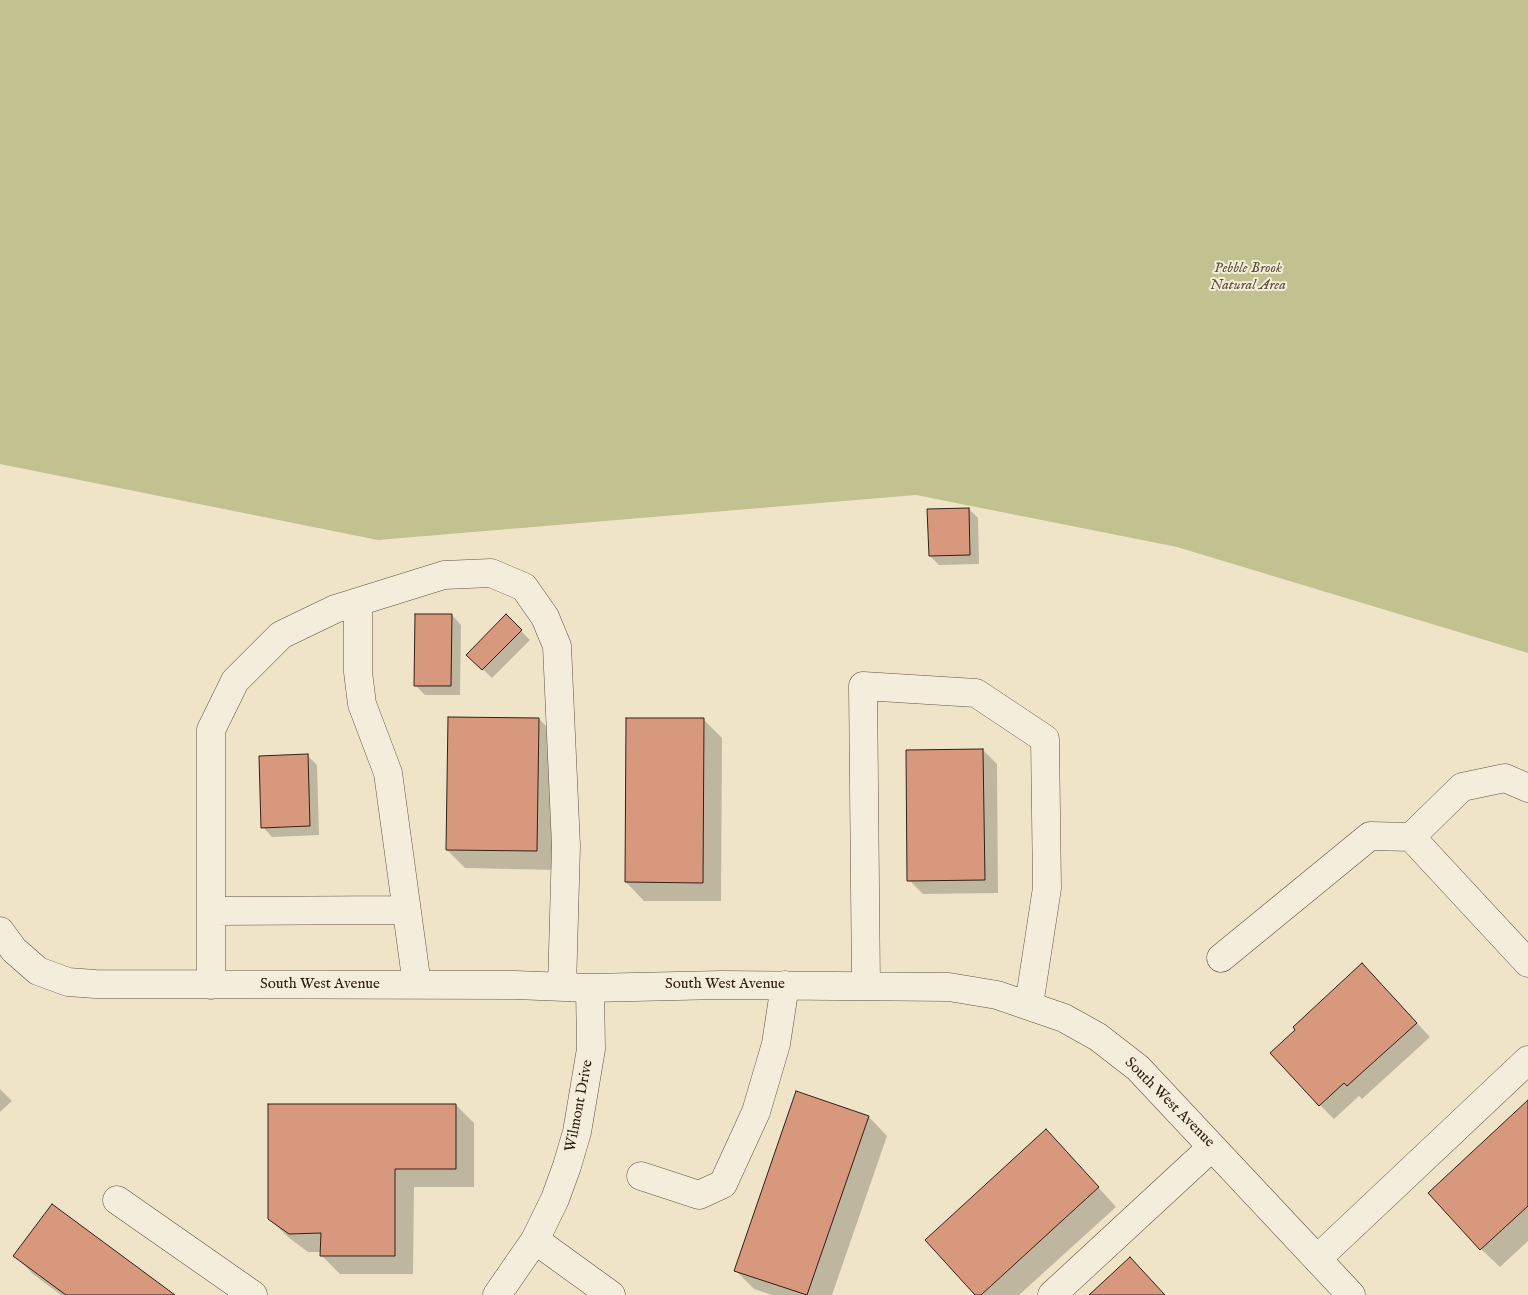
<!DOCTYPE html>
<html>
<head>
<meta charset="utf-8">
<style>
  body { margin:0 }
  canvas { display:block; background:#efe4c8 }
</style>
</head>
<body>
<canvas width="1528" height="1295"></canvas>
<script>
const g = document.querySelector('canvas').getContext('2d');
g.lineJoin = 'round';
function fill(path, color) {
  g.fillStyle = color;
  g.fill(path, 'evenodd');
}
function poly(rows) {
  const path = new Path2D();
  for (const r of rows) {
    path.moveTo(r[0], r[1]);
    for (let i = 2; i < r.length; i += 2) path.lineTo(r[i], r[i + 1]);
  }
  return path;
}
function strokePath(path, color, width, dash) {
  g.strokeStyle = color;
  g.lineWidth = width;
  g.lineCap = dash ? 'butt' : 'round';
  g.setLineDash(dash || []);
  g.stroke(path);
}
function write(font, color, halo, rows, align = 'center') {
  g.font = font + ' "IM FELL English",serif';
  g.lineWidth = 4;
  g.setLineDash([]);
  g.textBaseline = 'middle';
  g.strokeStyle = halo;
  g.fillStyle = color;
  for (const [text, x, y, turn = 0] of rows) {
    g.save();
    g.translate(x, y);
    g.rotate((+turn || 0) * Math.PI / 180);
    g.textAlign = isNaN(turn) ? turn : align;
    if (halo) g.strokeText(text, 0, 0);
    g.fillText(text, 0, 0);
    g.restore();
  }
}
fill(poly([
  [0,0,1528,0,1528,653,1177,547,916,495,378,540,0,464]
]), '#c1c290');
fill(poly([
  [969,509,978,518,979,564,939,565,930,556],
  [452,615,461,625,460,695,425,695,416,686],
  [506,616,530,640,492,678,468,655],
  [539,719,558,738,555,870,465,868,447,850],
  [704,720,722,738,721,901,644,901,626,882],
  [983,750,997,764,998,893,923,894,909,880],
  [307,755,317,765,319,835,272,837,263,827],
  [1376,979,1430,1037,1362,1099,1359,1096,1334,1119,1320,1105],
  [0,1089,12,1101,0,1112],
  [797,1092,869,1117,887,1136,832,1295,772,1295,754,1289,735,1270],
  [1528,1102,1528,1241,1500,1267,1481,1249],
  [456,1105,474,1123,474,1187,414,1187,413,1274,340,1274,321,1255,322,1252,308,1252,288,1237,269,1219],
  [1064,1149,1116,1207,1019,1295,977,1295],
  [15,1256,173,1295,61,1295,33,1274]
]), '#0003');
const building = poly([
  [969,508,970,555,929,556,927,509,969,508],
  [415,614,452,614,451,686,414,686,415,614],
  [506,614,522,630,482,670,466,655,506,614],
  [448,717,539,718,537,851,446,850,448,717],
  [626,718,704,718,703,883,625,882,626,718],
  [983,749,985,880,907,881,906,750,983,749],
  [308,754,310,826,261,828,259,756,308,754],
  [1362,963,1417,1023,1347,1086,1344,1083,1319,1106,1270,1053,1295,1030,1293,1027,1362,963],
  [796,1091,869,1116,807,1295,734,1271,796,1091],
  [1528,1100,1528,1206,1480,1250,1428,1193,1528,1100],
  [268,1104,456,1104,456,1169,395,1169,395,1256,320,1256,321,1233,289,1234,268,1219,268,1104],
  [1046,1129,1099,1187,981,1295,975,1295,925,1240,1046,1129],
  [52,1204,175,1295,66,1295,13,1256,52,1204],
  [1130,1257,1165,1295,1089,1295,1130,1257]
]);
fill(building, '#d8987e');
strokePath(building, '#312016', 1);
const minor = poly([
  [358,603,358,672,362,704,388,773,417,985],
  [1411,837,1528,963],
  [212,911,406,910],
  [0,931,14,950,38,971,68,982,95,984,515,985,590,988,721,985,949,987,997,995,1064,1018,1098,1037,1138,1068,1351,1295],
  [1221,958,1370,836,1411,837,1462,787,1505,778,1528,788],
  [211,985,211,730,235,681,281,635,335,609,444,575,491,573,524,587,545,617,557,646,566,846,562,987],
  [866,986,863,686,976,693,1045,739,1047,888,1029,1005],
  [641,1176,699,1195,723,1184,756,1112,776,1044,785,985],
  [117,1200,253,1295],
  [535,1240,611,1295],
  [1317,1259,1528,1060],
  [497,1295,535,1240,555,1199,567,1166,577,1132,591,1049,590,988],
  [1052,1295,1212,1147]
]);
strokePath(minor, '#605142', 29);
strokePath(minor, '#f5eddb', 28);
write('italic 15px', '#5c513b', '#f5eddb', [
  ["Pebble Brook",1248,269],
  ["Natural Area",1248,286]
]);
write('15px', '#312016', '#f5eddb', [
  ["South West Avenue",320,985],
  ["South West Avenue",725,985],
  ["South West Avenue",1169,1103,45],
  ["Wilmont Drive",580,1106,-79]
]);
</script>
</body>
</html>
